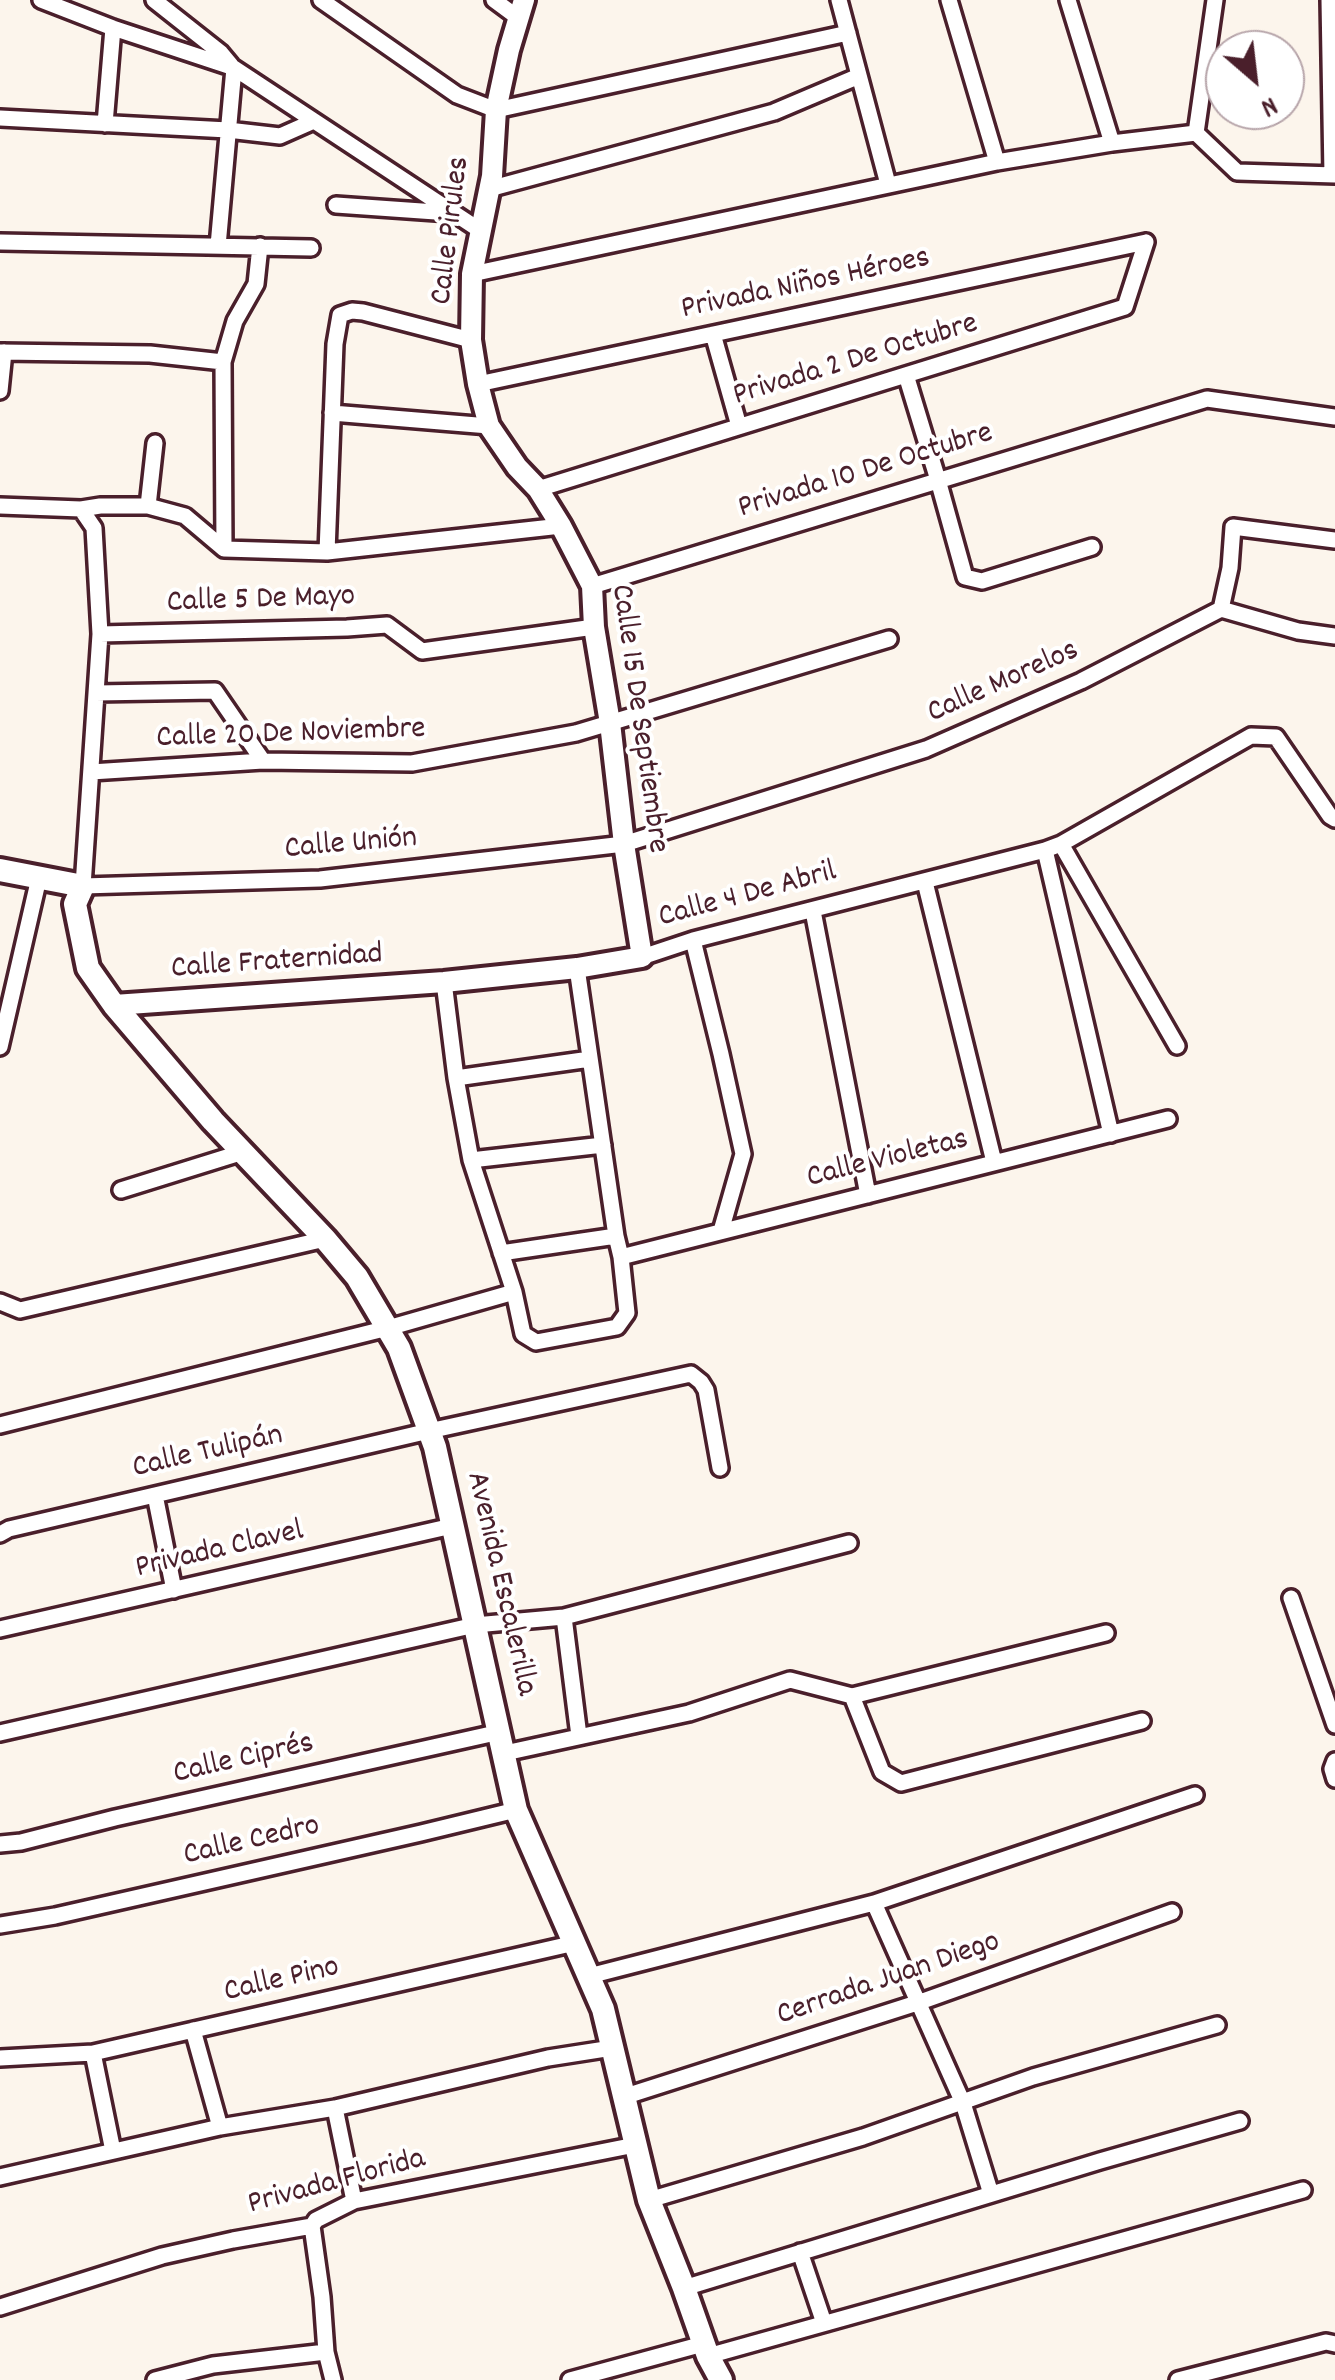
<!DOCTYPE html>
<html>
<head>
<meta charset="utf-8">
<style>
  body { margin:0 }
  #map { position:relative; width:1335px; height:2380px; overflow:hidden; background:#fcf5ec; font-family:Dekko,sans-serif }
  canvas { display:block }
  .north { position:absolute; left:1205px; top:30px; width:100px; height:100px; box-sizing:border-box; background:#fff; border:2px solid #b7a5aa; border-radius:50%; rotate:152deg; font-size:28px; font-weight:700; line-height:40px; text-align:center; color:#4a1f2b }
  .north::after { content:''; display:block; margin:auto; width:35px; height:45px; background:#4a1f2b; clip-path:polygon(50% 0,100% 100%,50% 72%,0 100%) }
</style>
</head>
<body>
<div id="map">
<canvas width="1335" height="2380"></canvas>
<div class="north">N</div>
</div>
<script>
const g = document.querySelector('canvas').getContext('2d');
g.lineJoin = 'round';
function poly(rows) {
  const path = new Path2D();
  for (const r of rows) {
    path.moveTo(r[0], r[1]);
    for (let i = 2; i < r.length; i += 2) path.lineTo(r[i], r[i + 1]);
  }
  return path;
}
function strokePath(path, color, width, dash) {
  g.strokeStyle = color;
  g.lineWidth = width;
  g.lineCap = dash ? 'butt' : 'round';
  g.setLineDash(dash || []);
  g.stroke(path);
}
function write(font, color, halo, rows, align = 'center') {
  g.font = font + ' Dekko,sans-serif';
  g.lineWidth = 8;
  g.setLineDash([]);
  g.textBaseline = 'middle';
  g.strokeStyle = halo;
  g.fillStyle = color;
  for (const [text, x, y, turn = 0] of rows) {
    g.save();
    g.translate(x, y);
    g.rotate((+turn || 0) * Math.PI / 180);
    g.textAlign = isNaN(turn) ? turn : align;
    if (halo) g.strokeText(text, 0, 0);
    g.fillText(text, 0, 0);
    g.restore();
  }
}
const minor = poly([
  [41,0,113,28,234,68,481,231],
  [154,0,221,53,231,65],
  [321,0,457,95,496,110,848,33],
  [494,0,517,17],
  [839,0,888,184],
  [949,0,997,162],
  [1068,0,1112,143],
  [1329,0,1332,175],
  [0,118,228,130,280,136,314,121],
  [105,124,113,28],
  [1196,133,1237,172,1335,175],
  [1196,133,1215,0],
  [489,189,774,112,859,76],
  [336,205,450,213],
  [0,242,311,248],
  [218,246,234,68],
  [472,274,997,162,1112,143,1196,133],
  [713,334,739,426],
  [0,352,150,354,223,362],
  [906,375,938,480,965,577,982,581,1092,547],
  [478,384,1146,242],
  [0,391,4,352],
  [332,413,489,426],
  [538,489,1125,307,1146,242],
  [0,506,81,509,94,528,100,634,83,886,320,879,624,844,926,749,1081,681,1221,609,1230,568,1233,527,1335,540],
  [148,506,155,443],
  [81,509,100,506,148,506,185,516,224,549,327,552,561,526],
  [224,549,223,362,235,321,256,284,260,246],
  [327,552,335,344,340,315,352,311,363,312,471,340],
  [592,586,1207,399,1335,417],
  [1221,609,1298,631,1335,636],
  [100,634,347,628,387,625,422,651,594,627],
  [96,693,215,691,263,761],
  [91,772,263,761,412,763,576,733,889,639],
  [1061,844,1177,1046],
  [1045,850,1111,1134],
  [925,882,994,1162],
  [813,911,868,1195],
  [693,940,721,1054,743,1154,721,1231],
  [642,957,693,940,1045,850,1061,844,1251,736,1276,737,1330,816,1335,819],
  [444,982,456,1078,471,1160,514,1292,523,1334,536,1342,617,1327,627,1313,621,1257,616,1236,577,968],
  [0,1047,39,878],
  [456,1078,590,1059],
  [471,1160,603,1145],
  [121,1190,243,1152],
  [501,1253,616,1236],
  [621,1257,1168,1119],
  [0,1302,20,1310,325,1239],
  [0,1425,388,1328,514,1292],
  [155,1495,174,1590],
  [0,1534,9,1529,429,1431,691,1374,701,1382,706,1390,720,1468],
  [1291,1598,1335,1725],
  [564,1617,849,1543],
  [0,1629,452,1526],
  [852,1696,882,1772,901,1783,1142,1721],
  [0,1733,475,1625,564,1617,579,1736],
  [505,1753,689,1713,790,1680,852,1696,1106,1633],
  [1335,1761,1332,1769,1335,1779],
  [0,1844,21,1842,115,1818,500,1732],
  [874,1903,963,2103,991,2194],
  [0,1925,55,1916,421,1833,516,1810],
  [589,1976,874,1903,1195,1795],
  [193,2030,220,2127],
  [93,2053,113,2151],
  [0,2058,93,2053,575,1943],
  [623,2097,920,2002,1172,1912],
  [335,2108,354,2201],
  [0,2177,220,2127,335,2108,548,2058,612,2048],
  [649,2200,863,2137,1033,2077,1217,2025],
  [312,2226,322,2297,326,2352,333,2380],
  [800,2252,824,2323],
  [684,2288,1100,2161,1240,2121],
  [0,2307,162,2256,233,2240,312,2226,316,2220,354,2201,635,2145],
  [708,2356,1303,2190],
  [155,2380,213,2365,326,2352],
  [570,2380,703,2344],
  [1178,2380,1326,2342,1335,2344]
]);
const tertiary = poly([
  [114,1005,444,982,577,968,642,957,624,844,610,723,594,627,592,586,561,526,538,489,517,467,489,426,478,384,471,340,472,274,492,176,496,110,509,50,524,0]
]);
const secondary = poly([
  [0,870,83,886,75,904,88,968,114,1005,213,1121,325,1239,357,1277,399,1348,435,1447,516,1810,603,2009,649,2200,684,2288,708,2356,721,2380]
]);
strokePath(minor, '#4a1f2b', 22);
strokePath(tertiary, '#4a1f2b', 28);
strokePath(secondary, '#4a1f2b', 30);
strokePath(minor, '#fff', 15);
strokePath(tertiary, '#fff', 20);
strokePath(secondary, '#fff', 22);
write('32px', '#4a1f2b', '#fff', [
  ["Calle Pirules",453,231,-83],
  ["Privada Niños Héroes",806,286,-12],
  ["Privada 2 De Octubre",856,362,-17],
  ["Privada 10 De Octubre",866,473,-17],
  ["Calle 5 De Mayo",261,602,-2],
  ["Calle Morelos",1004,684,-24],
  ["Calle 15 De Septiembre",637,719,82],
  ["Calle 20 De Noviembre",291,736,-2],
  ["Calle Unión",351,846,-5],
  ["Calle 4 De Abril",748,897,-15],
  ["Calle Fraternidad",277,964,-4],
  ["Calle Violetas",888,1161,-14],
  ["Calle Tulipán",208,1454,-13],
  ["Privada Clavel",220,1552,-13],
  ["Avenida Escalerilla",499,1584,77],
  ["Calle Ciprés",244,1761,-13],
  ["Calle Cedro",252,1843,-13],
  ["Cerrada Juan Diego",889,1981,-19],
  ["Calle Pino",282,1982,-13],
  ["Privada Florida",337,2184,-15]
]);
</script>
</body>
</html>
